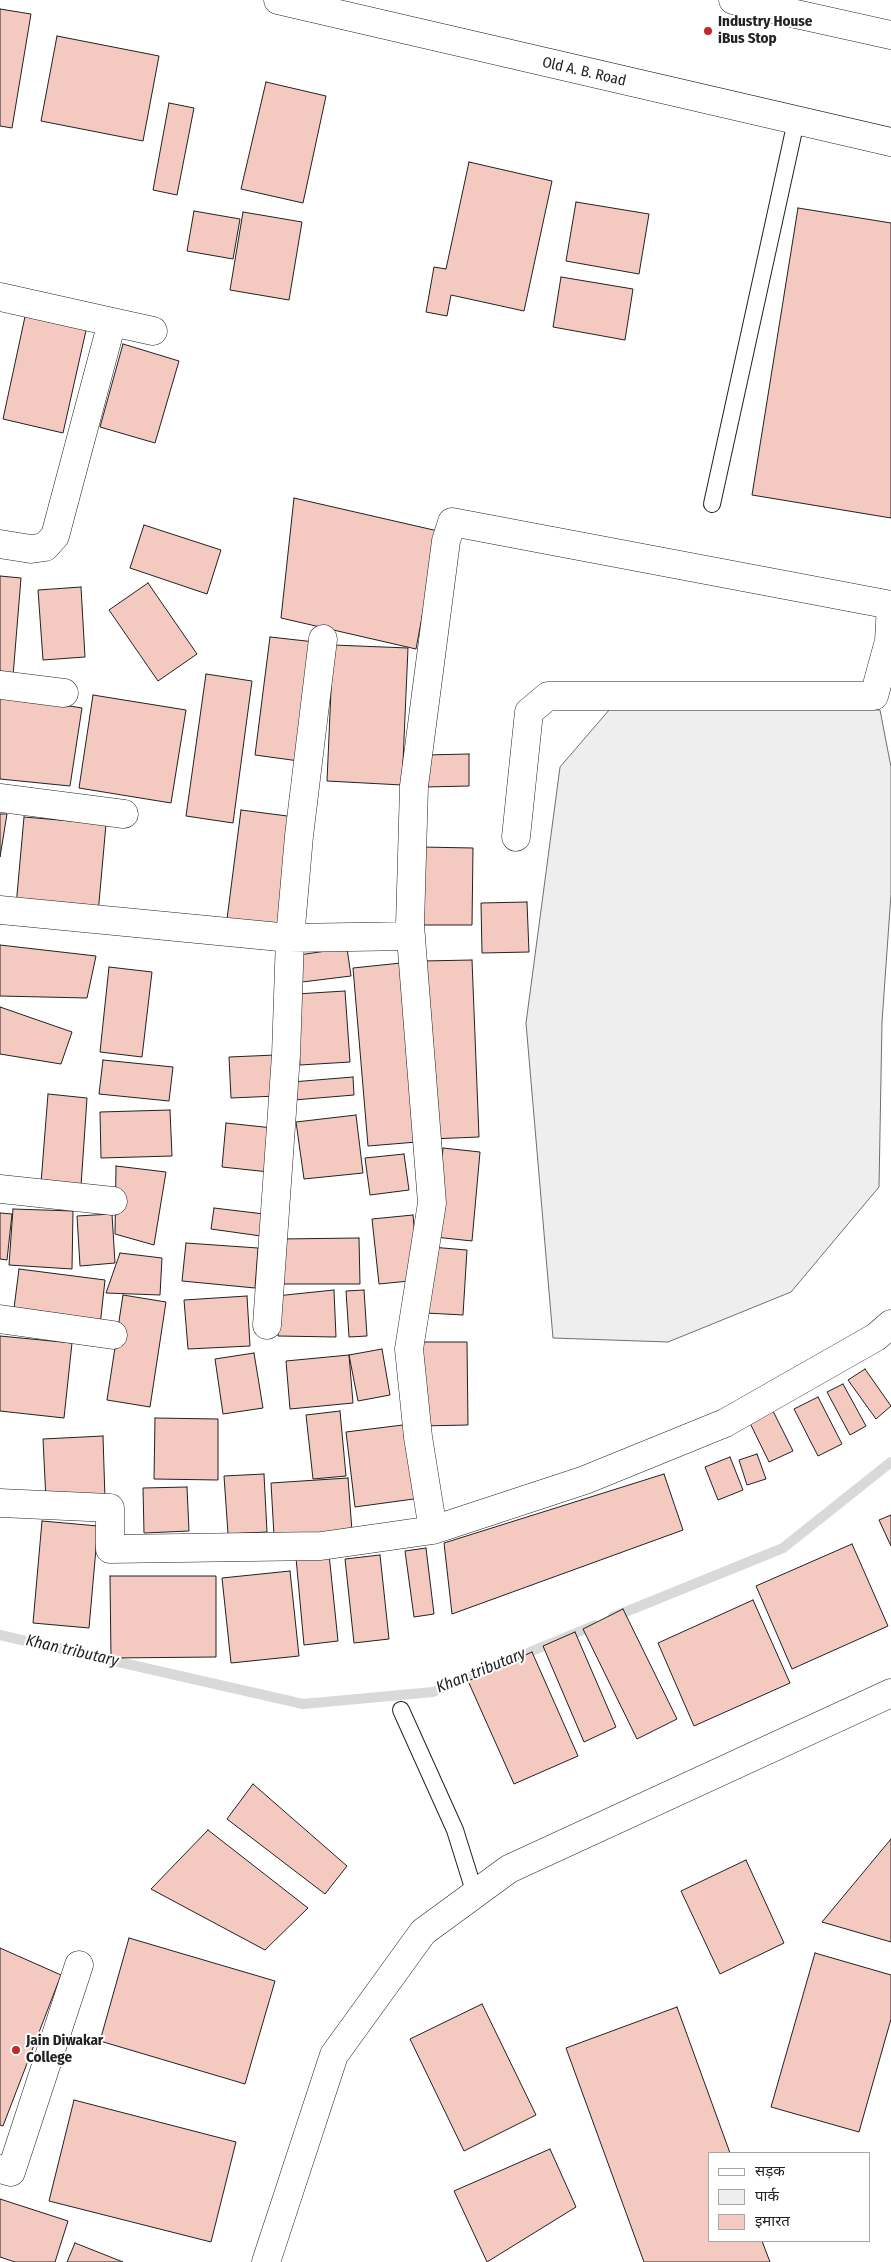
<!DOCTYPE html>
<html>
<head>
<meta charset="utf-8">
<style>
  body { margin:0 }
  #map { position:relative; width:891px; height:2262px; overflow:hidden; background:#fff; font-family:"Fira Sans Condensed","Noto Sans Devanagari",sans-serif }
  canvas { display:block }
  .legend { position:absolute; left:708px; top:2152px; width:162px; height:90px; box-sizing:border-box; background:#fff; border:1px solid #a7a7a7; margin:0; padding:6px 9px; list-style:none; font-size:15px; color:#222 }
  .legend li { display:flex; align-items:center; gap:10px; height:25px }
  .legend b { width:25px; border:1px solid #a7a7a7 }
</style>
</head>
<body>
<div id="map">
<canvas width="891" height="2262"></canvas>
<ul class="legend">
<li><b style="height:6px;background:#fff"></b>सड़क</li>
<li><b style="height:14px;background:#eee"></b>पार्क</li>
<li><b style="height:14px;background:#f3c9c0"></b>इमारत</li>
</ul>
</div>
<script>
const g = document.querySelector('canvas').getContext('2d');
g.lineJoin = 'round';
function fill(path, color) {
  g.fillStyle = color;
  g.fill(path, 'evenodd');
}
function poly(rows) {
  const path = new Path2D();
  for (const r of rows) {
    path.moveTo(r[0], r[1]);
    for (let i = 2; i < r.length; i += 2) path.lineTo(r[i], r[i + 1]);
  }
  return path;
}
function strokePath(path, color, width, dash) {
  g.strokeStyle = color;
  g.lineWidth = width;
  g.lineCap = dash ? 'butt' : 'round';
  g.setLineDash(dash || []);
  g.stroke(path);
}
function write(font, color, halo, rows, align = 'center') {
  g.font = font + ' "Fira Sans Condensed",sans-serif';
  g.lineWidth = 4;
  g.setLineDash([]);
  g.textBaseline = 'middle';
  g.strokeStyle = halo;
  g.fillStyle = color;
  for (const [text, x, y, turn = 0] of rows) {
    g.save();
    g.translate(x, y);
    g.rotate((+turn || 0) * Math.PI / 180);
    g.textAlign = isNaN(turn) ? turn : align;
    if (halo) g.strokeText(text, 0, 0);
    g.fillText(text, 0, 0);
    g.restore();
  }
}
const green = poly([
  [622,695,880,710,891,767,891,894,882,1022,879,1187,791,1292,668,1342,553,1338,526,1023,560,767,622,695]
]);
fill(green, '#eee');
strokePath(green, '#6f6f6f', 1);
strokePath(poly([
  [613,1617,783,1548,891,1462],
  [0,1635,303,1704,433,1692,595,1625]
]), '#d9d9d9', 10);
const building = poly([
  [0,9,31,14,12,128,0,126,0,9],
  [57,36,159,56,143,141,41,121,57,36],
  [266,82,326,96,303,203,241,189,266,82],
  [169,103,194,108,177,195,153,190,169,103],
  [469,162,552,181,524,311,451,295,447,316,426,312,434,267,446,269,469,162],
  [576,202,649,214,639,274,566,261,576,202],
  [798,208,891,223,891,518,752,495,798,208],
  [194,211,240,219,233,259,187,251,194,211],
  [243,212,302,222,289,300,230,290,243,212],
  [561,277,633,289,625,340,553,327,561,277],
  [26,312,87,326,63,433,3,419,26,312],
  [123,344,179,361,155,443,100,427,123,344],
  [294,498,438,531,416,649,281,618,294,498],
  [144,525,221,550,207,594,130,568,144,525],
  [0,576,21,578,13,676,0,675,0,576],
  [148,583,197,654,158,681,109,610,148,583],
  [81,587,85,657,43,660,38,590,81,587],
  [270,637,315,642,299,761,255,755,270,637],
  [333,645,408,648,402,785,327,781,333,645],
  [206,674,252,681,233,823,186,816,206,674],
  [0,695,82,708,70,786,0,779,0,695],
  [93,695,186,710,171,803,79,788,93,695],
  [469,754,469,786,425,787,424,755,469,754],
  [241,810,295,817,282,926,227,919,241,810],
  [0,814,7,814,0,857,0,814],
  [24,817,106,824,98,914,16,906,24,817],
  [421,847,473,848,472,925,420,925,421,847],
  [527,902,529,952,482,953,481,903,527,902],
  [0,945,96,956,87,998,0,996,0,945],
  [347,948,351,976,302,982,299,955,347,948],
  [472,960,479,1137,430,1139,423,961,472,960],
  [401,963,417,1142,368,1146,353,968,401,963],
  [109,967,152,972,142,1057,100,1052,109,967],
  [345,991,350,1062,300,1065,296,994,345,991],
  [0,1007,72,1032,61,1064,0,1054,0,1007],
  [276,1055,277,1096,231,1098,229,1057,276,1055],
  [103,1060,173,1067,169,1101,99,1094,103,1060],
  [353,1077,354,1095,294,1100,292,1082,353,1077],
  [48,1094,87,1098,81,1186,41,1183,48,1094],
  [170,1110,172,1156,101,1158,100,1112,170,1110],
  [356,1115,363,1173,304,1179,296,1122,356,1115],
  [226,1123,273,1128,269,1172,222,1167,226,1123],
  [443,1148,480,1152,472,1241,435,1237,443,1148],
  [404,1154,409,1190,370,1195,365,1158,404,1154],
  [116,1166,166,1172,154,1245,115,1234,116,1166],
  [214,1208,264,1214,261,1236,211,1229,214,1208],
  [13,1209,73,1211,72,1269,9,1265,13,1209],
  [0,1213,12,1214,7,1260,0,1259,0,1213],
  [112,1214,115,1263,80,1266,77,1216,112,1214],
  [413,1215,419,1280,379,1284,372,1219,413,1215],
  [359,1238,360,1284,280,1284,280,1239,359,1238],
  [186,1243,258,1248,255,1288,182,1281,186,1243],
  [431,1247,467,1250,463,1315,426,1313,431,1247],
  [120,1253,162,1258,160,1295,106,1293,120,1253],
  [19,1269,105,1280,100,1326,13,1316,19,1269],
  [334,1290,336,1337,278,1336,276,1296,334,1290],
  [364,1290,367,1336,349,1337,346,1291,364,1290],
  [123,1295,166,1302,150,1407,107,1400,123,1295],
  [247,1296,250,1346,188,1349,184,1300,247,1296],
  [0,1336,72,1343,64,1418,0,1411,0,1336],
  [418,1342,467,1342,468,1425,420,1426,418,1342],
  [382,1349,390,1395,358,1401,349,1355,382,1349],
  [254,1353,263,1408,223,1414,215,1359,254,1353],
  [349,1355,353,1403,290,1409,286,1361,349,1355],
  [865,1369,891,1406,876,1419,848,1380,865,1369],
  [843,1384,866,1426,850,1435,827,1392,843,1384],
  [818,1397,842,1444,818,1456,794,1409,818,1397],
  [771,1407,793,1451,769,1462,748,1419,771,1407],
  [340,1411,346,1476,313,1479,306,1415,340,1411],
  [155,1418,218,1419,218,1480,154,1479,155,1418],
  [411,1424,421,1498,355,1507,346,1432,411,1424],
  [103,1436,105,1499,46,1501,43,1439,103,1436],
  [757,1454,766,1479,747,1485,739,1460,757,1454],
  [730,1457,743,1490,718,1500,705,1467,730,1457],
  [264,1474,267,1532,228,1534,224,1476,264,1474],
  [664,1474,683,1530,452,1614,444,1543,664,1474],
  [348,1478,352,1531,274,1536,271,1483,348,1478],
  [187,1487,189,1531,144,1533,143,1488,187,1487],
  [891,1515,891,1546,879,1520,891,1515],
  [42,1521,98,1526,89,1628,33,1623,42,1521],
  [852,1544,888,1626,792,1669,756,1586,852,1544],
  [426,1548,434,1614,414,1617,405,1551,426,1548],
  [329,1554,338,1641,304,1645,296,1558,329,1554],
  [380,1555,389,1639,354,1643,345,1559,380,1555],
  [290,1571,299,1656,231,1663,222,1578,290,1571],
  [110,1576,216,1576,216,1657,111,1658,110,1576],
  [753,1600,790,1683,694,1726,658,1643,753,1600],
  [623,1609,677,1719,637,1739,583,1629,623,1609],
  [575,1632,616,1727,584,1742,543,1646,575,1632],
  [532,1652,578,1756,514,1784,468,1681,532,1652],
  [253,1784,347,1866,325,1894,227,1819,253,1784],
  [208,1830,308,1908,265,1950,151,1889,208,1830],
  [891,1839,891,1942,822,1922,891,1839],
  [746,1860,784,1943,720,1974,681,1891,746,1860],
  [129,1938,275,1981,245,2084,100,2041,129,1938],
  [0,1948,61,1975,3,2126,0,2125,0,1948],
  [815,1953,891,1975,891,2019,859,2132,771,2107,815,1953],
  [482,2004,536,2115,464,2151,410,2039,482,2004],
  [677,2007,730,2153,710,2153,710,2241,762,2241,770,2262,644,2262,566,2048,677,2007],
  [74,2100,236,2142,211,2242,49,2201,74,2100],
  [550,2149,576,2207,487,2262,454,2191,550,2149],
  [0,2199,68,2221,55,2262,15,2262,0,2257,0,2199],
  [75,2243,123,2262,67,2262,75,2243]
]);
fill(building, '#f3c9c0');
strokePath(building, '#222', 1);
const service = poly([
  [712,504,796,121],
  [401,1710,455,1830,475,1894]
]);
const minor = poly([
  [0,297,112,322],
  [0,544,31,549,45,547,55,536,112,322,153,331],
  [0,685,64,693],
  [0,798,124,814],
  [0,910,290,938,411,936],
  [0,1189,113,1201],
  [0,1319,113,1335],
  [267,1325,286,1055,290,938,299,836,323,639],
  [0,1503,110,1508,110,1549,321,1546,433,1530,585,1480,725,1423,876,1337,891,1324],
  [433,1530,418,1437,409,1349,432,1203,410,925,414,786,446,541,452,522,891,605,889,641,874,696,548,696,529,712,516,837],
  [0,2169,11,2172,79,1965],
  [266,2262,334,2055,423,1932,509,1869,891,1693]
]);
const secondary = poly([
  [278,0,891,142],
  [733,0,891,35]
]);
strokePath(service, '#222', 18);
strokePath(minor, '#222', 29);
strokePath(secondary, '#222', 29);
strokePath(service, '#fff', 16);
strokePath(minor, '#fff', 28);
strokePath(secondary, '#fff', 28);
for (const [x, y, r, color] of [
  [708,31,5,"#c62828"],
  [16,2050,5,"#c62828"]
]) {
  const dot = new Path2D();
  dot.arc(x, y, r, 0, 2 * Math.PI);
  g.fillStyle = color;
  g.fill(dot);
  strokePath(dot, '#fff', 2);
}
write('bold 15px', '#222', '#fff', [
  ["Industry House",718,22],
  ["iBus Stop",718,39],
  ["Jain Diwakar",26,2041],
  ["College",26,2058]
], 'left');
write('15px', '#222', '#fff', [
  ["Old A. B. Road",584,72,13]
]);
write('italic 16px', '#222', '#fff', [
  ["Khan tributary",72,1651,13],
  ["Khan tributary",481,1671,-22]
]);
</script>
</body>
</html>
